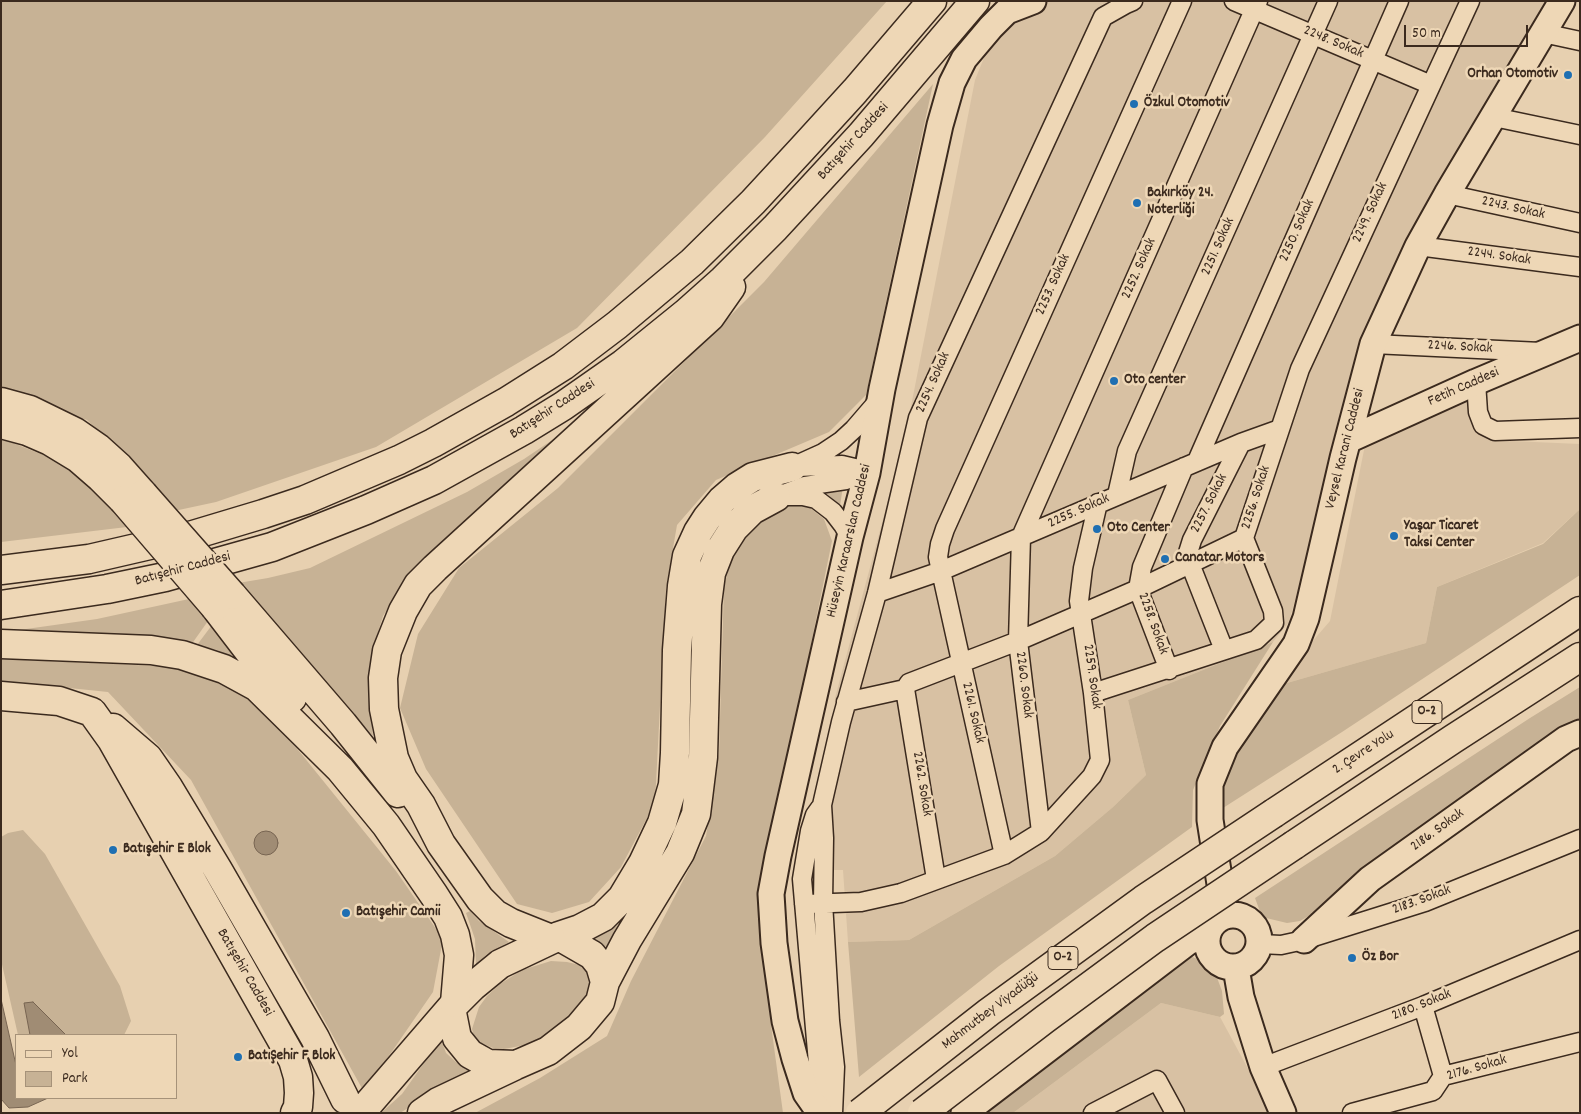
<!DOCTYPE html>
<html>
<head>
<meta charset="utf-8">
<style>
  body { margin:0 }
  #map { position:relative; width:1581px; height:1114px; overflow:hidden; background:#e7d0b0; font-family:Dekko,sans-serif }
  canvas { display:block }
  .frame { position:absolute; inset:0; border:2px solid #3b2a1e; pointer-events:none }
  .legend { position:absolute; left:15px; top:1034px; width:162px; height:65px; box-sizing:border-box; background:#eed7b6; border:1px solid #a69279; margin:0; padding:6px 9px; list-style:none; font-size:15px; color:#3b2a1e }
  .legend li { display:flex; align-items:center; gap:10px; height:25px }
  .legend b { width:25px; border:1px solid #a69279 }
  .scale { position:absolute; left:1404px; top:25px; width:124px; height:22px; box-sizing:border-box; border:2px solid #3b2a1e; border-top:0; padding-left:6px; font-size:15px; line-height:18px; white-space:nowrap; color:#3b2a1e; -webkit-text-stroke:4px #eed7b6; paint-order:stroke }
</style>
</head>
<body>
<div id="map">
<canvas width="1581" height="1114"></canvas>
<div class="frame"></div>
<ul class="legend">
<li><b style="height:6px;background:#eed7b6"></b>Yol</li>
<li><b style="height:14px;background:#c7b295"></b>Park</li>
</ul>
<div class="scale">50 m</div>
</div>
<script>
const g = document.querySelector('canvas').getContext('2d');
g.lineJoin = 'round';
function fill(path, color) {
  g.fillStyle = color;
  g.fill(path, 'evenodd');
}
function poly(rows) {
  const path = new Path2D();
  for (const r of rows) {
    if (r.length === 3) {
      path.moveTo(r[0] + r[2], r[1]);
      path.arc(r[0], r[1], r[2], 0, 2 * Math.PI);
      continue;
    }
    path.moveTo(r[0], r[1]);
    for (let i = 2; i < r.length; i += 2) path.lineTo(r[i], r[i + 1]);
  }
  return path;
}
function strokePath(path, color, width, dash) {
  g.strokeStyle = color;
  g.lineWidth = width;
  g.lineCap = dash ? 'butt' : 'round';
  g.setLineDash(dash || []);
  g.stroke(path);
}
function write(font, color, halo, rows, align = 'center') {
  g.font = font + ' Dekko,sans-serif';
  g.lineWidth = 5;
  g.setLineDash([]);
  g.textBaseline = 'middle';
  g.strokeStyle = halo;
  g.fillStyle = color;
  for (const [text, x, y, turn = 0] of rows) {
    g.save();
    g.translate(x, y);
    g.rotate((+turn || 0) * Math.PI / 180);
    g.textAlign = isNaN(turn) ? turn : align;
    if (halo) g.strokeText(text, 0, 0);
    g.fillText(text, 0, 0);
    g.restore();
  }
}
fill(poly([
  [1007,1,1550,1,1358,371,1289,622,1273,642,1128,700,1146,775,1113,807,1055,856,909,940,848,942,843,870,830,870,835,698,905,437,975,80],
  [1472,400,1474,423,1488,440,1580,444,1580,509,1543,543,1437,587,1426,643,1273,687,1330,621,1365,445],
  [1161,1003,1220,1017,1272,1113,1013,1113]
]), '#d8c1a3');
fill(poly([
  [1,1,887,1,765,137,577,328,376,447,216,502,174,511,133,464,87,420,1,389],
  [933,84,866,395,829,432,716,480,677,525,666,589,655,803,621,867,589,902,552,913,517,904,426,769,400,708,418,634,459,568,558,488,764,282],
  [576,424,439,544,408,576,383,616,372,652,368,689,373,736,238,583,268,578,310,568,467,492,524,459],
  [1,440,8,441,56,460,90,487,127,527,1,542],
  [843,486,840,506,820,487],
  [805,504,824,519,832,541,759,900,771,1025,783,1113,475,1113,540,1078,607,1036,631,981,706,836,719,753,724,585,736,545,758,522,789,505],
  [1580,509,1580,575,1342,732,1223,808,1222,792,1225,766,1273,687,1426,643,1437,587,1543,544],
  [189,599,208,621,191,645,12,631,97,619],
  [212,625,240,661,217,650,197,645],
  [1273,642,1220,726,1193,790,1192,827,999,966,859,1077,848,942,909,940,1055,856,1113,807,1146,775,1128,700],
  [1,659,180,667,257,699,396,871,443,939,433,992,364,1092,191,780,108,692,1,681],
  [1580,687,1580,721,1547,735,1400,848,1317,911,1300,921,1287,923,1262,917,1255,898,1530,718],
  [23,830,45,854,120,986,131,1021,124,1035,18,1035,1,960,1,837,8,833],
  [470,911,479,921,509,942,486,955,476,965,475,939,466,913],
  [628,913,608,948,594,938,617,926],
  [1190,956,1200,960,1216,975,1222,991,1224,1014,1220,1017,1161,1003,1013,1113,977,1113],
  [551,961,567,962,584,966,591,979,589,995,557,1031,531,1044,504,1049,493,1048,481,1043,474,1036,472,1029,479,1007,487,996,500,984,522,970],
  [441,1039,446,1053,456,1062,473,1071,439,1089,400,1113,381,1113,402,1094]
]), '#c7b295');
const water = poly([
  [266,843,12],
  [1,999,16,1065,16,1098,48,1098,28,1107,9,1108,1,1099,1,999],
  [33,1002,66,1035,30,1035,24,1003,33,1002]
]);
fill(water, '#a08c74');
strokePath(water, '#786552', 1);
const street = poly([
  [1234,1,1431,85],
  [1543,33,1580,41],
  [1494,117,1580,135],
  [1447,194,1580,223],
  [1418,246,1580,267],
  [1373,344,1541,352],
  [1476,382,1478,412,1483,425,1495,431,1580,428],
  [1197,461,1399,1],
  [792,467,823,453,841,441,854,429,879,400],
  [799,467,842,465,859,469,867,473],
  [1117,495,1127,451,1328,1],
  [787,496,803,496,816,499,833,512,843,525,850,537],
  [776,497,805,486,846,480,867,473],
  [877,593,941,571,1241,443,1280,429],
  [1224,650,1187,556,1192,540,1241,443],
  [1169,670,1138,589,1142,567,1184,467],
  [905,689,936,879],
  [1093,693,1256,640,1274,623,1273,611,1244,538,1300,369,1470,1],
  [846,702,905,689,909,683,1018,641,1138,589,1244,538],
  [820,808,815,815,810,831,802,879,820,1086,827,1113],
  [1041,832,1018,641,1021,537,1258,1],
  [1004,855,941,571,938,557,940,544,945,529,1182,1],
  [804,904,861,902,901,893,1004,855,1041,832,1092,776,1100,760,1093,693,1079,601,1083,568,1098,503],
  [1260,944,1281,945,1304,940,1425,902,1580,839],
  [1423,1006,1443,1076],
  [1263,1067,1423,1006,1580,940],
  [833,1113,835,1067,830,1021,823,902,824,838,822,805,841,722,877,593,918,418,1103,17,1126,4,1133,1],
  [1093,1113,1157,1080,1175,1113],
  [1352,1113,1433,1091,1443,1076,1580,1042]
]);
const secondary = poly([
  [1348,440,1476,382,1580,338],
  [1233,941,26],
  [1225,916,1210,820,1210,784,1225,747,1296,644,1306,618,1343,458,1373,344,1418,246,1447,194,1562,1],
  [1304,940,1370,879,1566,739,1580,733],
  [1236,968,1241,997,1263,1067,1283,1113],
  [820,1113,806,1093,795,1059,785,1021,774,943,771,894,778,856,850,537,867,473,882,389,940,125,952,83,964,59,991,27,1007,11,1033,1],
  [964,1113,1188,942,1208,934]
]);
const primary = poly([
  [1,696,59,701,92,712,112,740,293,1060,298,1077,299,1093,298,1107,295,1113],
  [113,728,148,758,168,787,218,870,315,1038,345,1099],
  [559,936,592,955,600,965,605,982],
  [451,1008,457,1038,470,1054,488,1064,516,1065,548,1051,579,1027,600,1002,605,982,627,940,680,853,696,814,703,757,707,604,711,573,720,550,734,528,752,510,776,497],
  [358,1113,369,1103,451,1008,472,987,500,964,559,936,580,929,603,917,622,898,643,863,662,823,673,785,675,753,677,650,682,586,687,556,698,532,707,518,722,500,737,487,753,477,792,467],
  [422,1113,438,1102,514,1066]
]);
const highway = poly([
  [1,402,30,410,75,432,98,448,119,467,143,494],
  [1,424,27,431,50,441,78,458,101,478,123,500],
  [1,570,89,559,193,535,263,514,305,500,399,460,433,443,506,402,563,366,617,325,692,262,753,202,802,149,855,91,932,1],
  [232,595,343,724,398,793],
  [1,605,107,589,165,577,272,547,366,510,434,480,524,430,563,406,623,364,686,313,723,280,775,228,861,135,975,1],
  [215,607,251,654,292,698],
  [1,644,151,650,182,655,224,669,257,687,340,769,386,825,434,895,448,917,455,935,459,955,455,1003],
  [1274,813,1580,611],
  [1294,845,1453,739,1580,657],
  [551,939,511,923,495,914,480,899,441,844,421,805,403,779,394,758,384,709,383,678,387,651,403,611,418,585,435,568,710,317,731,287]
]);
strokePath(street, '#3b2a1e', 21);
strokePath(secondary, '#3b2a1e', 29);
strokePath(primary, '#3b2a1e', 31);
strokePath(highway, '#3b2a1e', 31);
strokePath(street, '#eed7b6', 18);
strokePath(secondary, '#eed7b6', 25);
strokePath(primary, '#eed7b6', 28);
strokePath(highway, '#eed7b6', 28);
const highwayBridge = poly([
  [143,494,232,595],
  [123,500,215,607],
  [860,1113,989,1012,1143,900,1274,813],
  [922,1113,1045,1019,1155,938,1294,845]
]);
strokePath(highwayBridge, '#3b2a1e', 31, []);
strokePath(highwayBridge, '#eed7b6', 28);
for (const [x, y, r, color] of [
  [1568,75,5,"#1f6fb2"],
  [1134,104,5,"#1f6fb2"],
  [1137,203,5,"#1f6fb2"],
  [1114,381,5,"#1f6fb2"],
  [1097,529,5,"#1f6fb2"],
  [1394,536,5,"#1f6fb2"],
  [1165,559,5,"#1f6fb2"],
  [113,850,5,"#1f6fb2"],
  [346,913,5,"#1f6fb2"],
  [1352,958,5,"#1f6fb2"],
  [238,1057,5,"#1f6fb2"]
]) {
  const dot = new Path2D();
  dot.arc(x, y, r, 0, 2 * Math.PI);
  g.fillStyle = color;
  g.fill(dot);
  strokePath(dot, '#eed7b6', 2);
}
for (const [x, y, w] of [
  [1427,712,30],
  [1063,958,30]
]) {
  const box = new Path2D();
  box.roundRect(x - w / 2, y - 11.5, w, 23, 4);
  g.fillStyle = '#eed7b6';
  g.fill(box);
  strokePath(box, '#3b2a1e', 1);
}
write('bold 14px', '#3b2a1e', null, [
  ["O-2",1427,712],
  ["O-2",1063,958]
]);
write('15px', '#3b2a1e', '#eed7b6', [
  ["2248. Sokak",1333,43,23],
  ["Batışehir Caddesi",854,142,-48],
  ["2243. Sokak",1513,209,13],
  ["2249. Sokak",1371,213,-65],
  ["2250. Sokak",1298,231,-66],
  ["2251. Sokak",1219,247,-66],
  ["2244. Sokak",1499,257,8],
  ["2252. Sokak",1140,269,-66],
  ["2253. Sokak",1054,285,-66],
  ["2246. Sokak",1460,348,3],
  ["2254. Sokak",934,383,-66],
  ["Fetih Caddesi",1464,388,-24],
  ["Batışehir Caddesi",553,410,-33],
  ["Veysel Karani Caddesi",1346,449,-76],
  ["2256. Sokak",1257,498,-72],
  ["2257. Sokak",1210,504,-63],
  ["2255. Sokak",1079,512,-24],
  ["Hüseyin Karaarslan Caddesi",850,541,-77],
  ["Batışehir Caddesi",183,570,-15],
  ["2258. Sokak",1152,624,70],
  ["2259. Sokak",1091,677,82],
  ["2260. Sokak",1023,685,83],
  ["2261. Sokak",972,713,77],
  ["2. Çevre Yolu",1364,753,-33],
  ["2262. Sokak",921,784,81],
  ["2186. Sokak",1438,831,-36],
  ["2183. Sokak",1422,901,-20],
  ["Batışehir Caddesi",244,973,60],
  ["2180. Sokak",1422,1006,-22],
  ["Mahmutbey Viyadüğü",991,1012,-37],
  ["2176. Sokak",1477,1069,-16]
]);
write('bold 15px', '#3b2a1e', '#eed7b6', [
  ["Orhan Otomotiv",1558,75,"right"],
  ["Özkul Otomotiv",1144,104],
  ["Bakırköy 24.",1147,194],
  ["Noterliği",1147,211],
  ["Oto center",1124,381],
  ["Yaşar Ticaret",1404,527],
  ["Taksi Center",1404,544],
  ["Oto Center",1107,529],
  ["Canatar Motors",1175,559],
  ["Batışehir E Blok",123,850],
  ["Batışehir Camii",356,913],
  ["Öz Bor",1362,958],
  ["BatıŞehir F Blok",248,1057]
], 'left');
</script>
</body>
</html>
